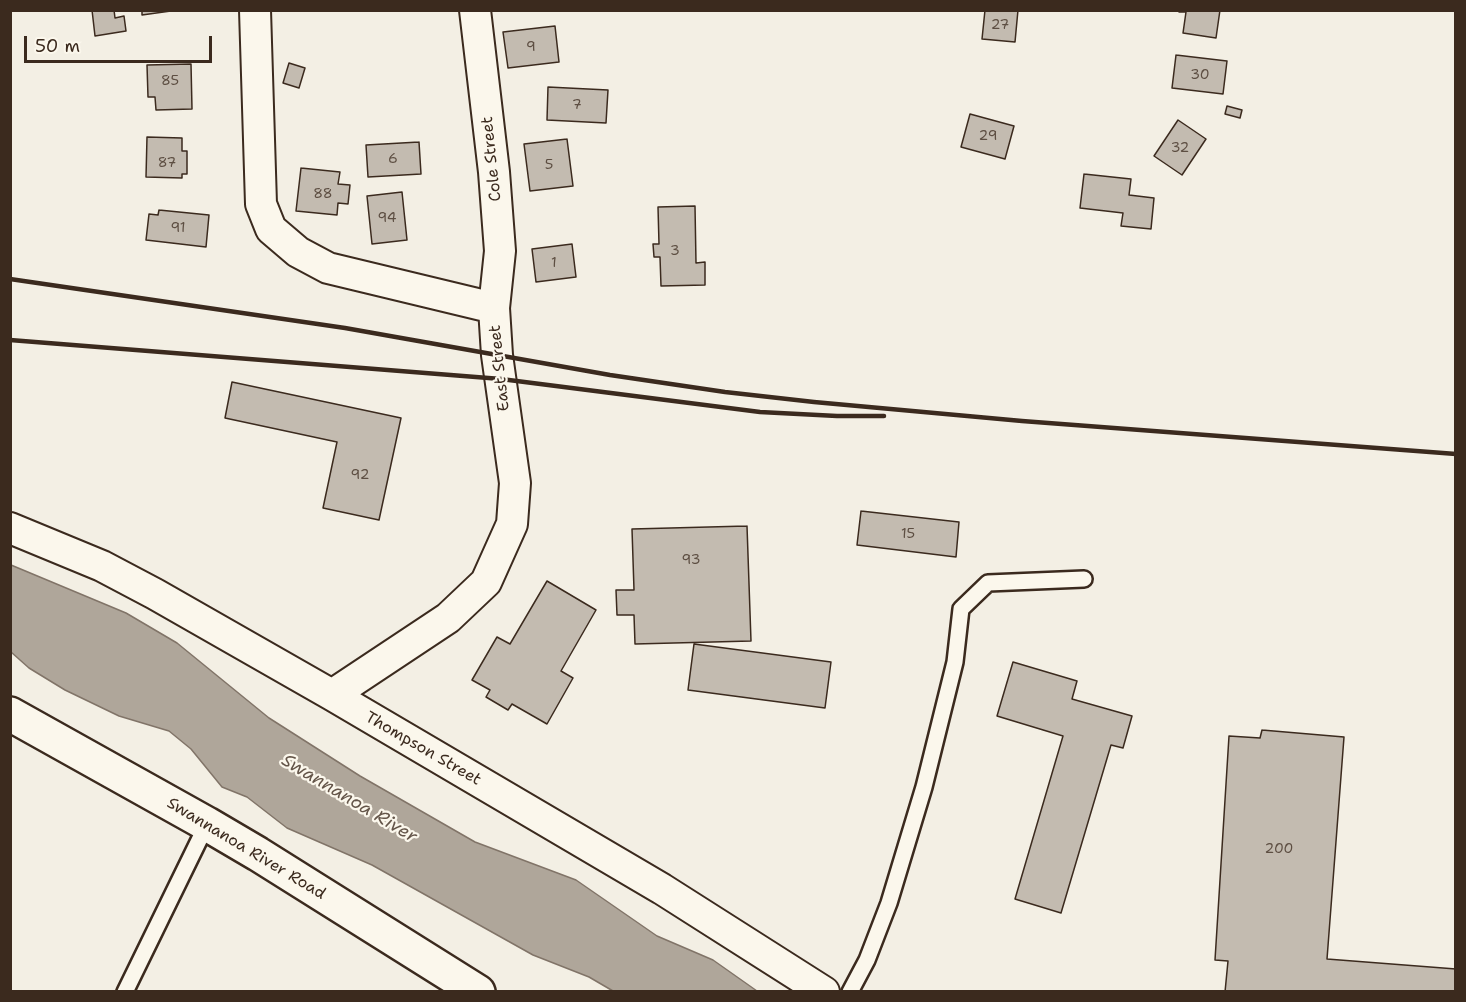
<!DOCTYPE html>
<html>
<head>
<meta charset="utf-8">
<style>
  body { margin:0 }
  #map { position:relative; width:1466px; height:1002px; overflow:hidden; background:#f3efe4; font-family:"Shantell Sans",sans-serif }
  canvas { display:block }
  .frame { position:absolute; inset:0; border:12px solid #3b2a1e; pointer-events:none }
  .scale { position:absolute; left:24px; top:36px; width:188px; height:27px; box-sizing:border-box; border:3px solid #3b2a1e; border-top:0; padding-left:8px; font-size:18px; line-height:21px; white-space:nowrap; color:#3b2a1e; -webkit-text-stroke:4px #fbf7ec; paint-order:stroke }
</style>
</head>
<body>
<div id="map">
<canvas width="1466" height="1002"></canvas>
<div class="frame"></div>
<div class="scale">50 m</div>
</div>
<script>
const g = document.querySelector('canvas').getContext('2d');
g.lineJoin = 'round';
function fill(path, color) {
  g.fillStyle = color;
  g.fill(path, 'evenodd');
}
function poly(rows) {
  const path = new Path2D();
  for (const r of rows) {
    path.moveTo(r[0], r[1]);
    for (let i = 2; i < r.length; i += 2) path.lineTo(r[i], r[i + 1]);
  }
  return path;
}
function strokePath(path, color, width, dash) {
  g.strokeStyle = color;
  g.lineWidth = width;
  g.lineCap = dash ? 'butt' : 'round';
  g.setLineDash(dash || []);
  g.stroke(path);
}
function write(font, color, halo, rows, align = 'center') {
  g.font = font + ' "Shantell Sans",sans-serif';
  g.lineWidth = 4.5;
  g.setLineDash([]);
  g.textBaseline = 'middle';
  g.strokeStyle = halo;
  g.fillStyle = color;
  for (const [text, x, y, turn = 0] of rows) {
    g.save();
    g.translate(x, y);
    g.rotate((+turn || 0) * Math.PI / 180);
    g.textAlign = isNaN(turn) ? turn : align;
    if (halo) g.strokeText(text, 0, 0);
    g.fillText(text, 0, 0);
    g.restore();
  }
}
const water = poly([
  [11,565,126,613,177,643,269,718,360,776,475,842,576,880,657,936,713,960,757,991,613,991,589,977,533,955,372,865,287,828,247,797,222,787,191,749,169,731,119,716,65,690,29,668,11,652,11,565]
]);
fill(water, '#afa69a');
strokePath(water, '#817468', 1.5);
const building = poly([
  [92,10,114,10,115,18,124,16,126,31,95,36,92,10],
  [142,10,178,10,142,15,142,10],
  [985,10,1018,10,1015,42,982,39,985,10],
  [1179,10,1220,10,1216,38,1183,33,1186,12,1179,12,1179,10],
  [555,26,559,62,508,68,503,32,555,26],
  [1176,55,1227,61,1223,94,1172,88,1176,55],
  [289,63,305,68,299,88,283,83,289,63],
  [191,64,192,109,156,110,155,97,148,97,147,65,191,64],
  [548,87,608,90,606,123,547,120,548,87],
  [1227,106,1242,110,1240,118,1225,114,1227,106],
  [970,114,1014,126,1005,159,961,147,970,114],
  [1178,120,1206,139,1182,175,1154,156,1178,120],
  [147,137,182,138,182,151,187,151,187,174,182,174,182,178,146,177,147,137],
  [567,139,573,186,530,191,524,144,567,139],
  [419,142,421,174,368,177,366,145,419,142],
  [301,168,340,172,338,184,350,185,348,204,338,203,337,215,296,211,301,168],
  [1084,174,1131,179,1129,195,1154,198,1151,229,1121,226,1123,213,1080,208,1084,174],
  [402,192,407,240,372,244,367,196,402,192],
  [695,206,696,263,705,262,705,285,661,286,660,257,654,257,653,244,659,244,658,207,695,206],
  [159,210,209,215,206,247,146,240,149,214,158,215,159,210],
  [572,244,576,277,536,282,532,249,572,244],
  [232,382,401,418,379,520,323,508,337,442,225,418,232,382],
  [861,511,959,522,956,557,857,545,861,511],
  [747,526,751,641,635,644,634,615,617,615,616,590,634,590,632,529,747,526],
  [547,581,596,610,561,671,573,678,547,724,512,704,508,710,486,697,490,690,472,680,497,637,510,644,547,581],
  [694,644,831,662,825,708,688,690,694,644],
  [1013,662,1077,681,1072,699,1132,716,1123,748,1111,745,1061,913,1015,899,1063,736,997,716,1013,662],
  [1262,730,1344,737,1327,959,1456,969,1456,992,1225,992,1228,961,1215,960,1229,736,1260,738,1262,730]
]);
fill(building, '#c3bbb0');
strokePath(building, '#3b2a1e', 1.5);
const lane = poly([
  [125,992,207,824],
  [850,992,867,960,889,903,924,787,955,662,961,609,988,583,1084,579]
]);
const street = poly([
  [255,10,261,204,271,229,298,252,328,268,494,308],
  [10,528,102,566,155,594,332,695,662,889,824,992],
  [332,695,448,618,486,582,512,524,515,483,497,355,494,308,500,251,494,172,475,10]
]);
const secondary = poly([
  [10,714,207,824,258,854,478,992]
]);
strokePath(lane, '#3b2a1e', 20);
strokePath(street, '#3b2a1e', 34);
strokePath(secondary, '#3b2a1e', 38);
strokePath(lane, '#fbf7ec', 15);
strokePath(street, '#fbf7ec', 30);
strokePath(secondary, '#fbf7ec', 33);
strokePath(poly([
  [10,279,345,328,610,375,725,392,814,402,1022,421,1456,454],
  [10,340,501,379,760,412,837,416,884,416]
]), '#3b2a1e', 4.5);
write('14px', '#5d4e42', null, [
  ["27",1000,25],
  ["9",531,47],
  ["30",1200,75],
  ["85",170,81],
  ["7",577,105],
  ["29",988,136],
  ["32",1180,148],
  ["6",393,159],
  ["87",167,163],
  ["5",549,165],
  ["88",323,194],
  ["94",387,218],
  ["91",178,228],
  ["3",675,251],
  ["1",554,263],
  ["92",360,475],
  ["15",908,534],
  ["93",691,560],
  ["200",1279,849]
]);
write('16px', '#3b2a1e', '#fbf7ec', [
  ["Cole Street",492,159,-96],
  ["East Street",500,368,-96],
  ["Thompson Street",423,749,30],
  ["Swannanoa River Road",246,849,31]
]);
write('italic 18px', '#645549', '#fbf7ec', [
  ["Swannanoa River",349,799,31]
]);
</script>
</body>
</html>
